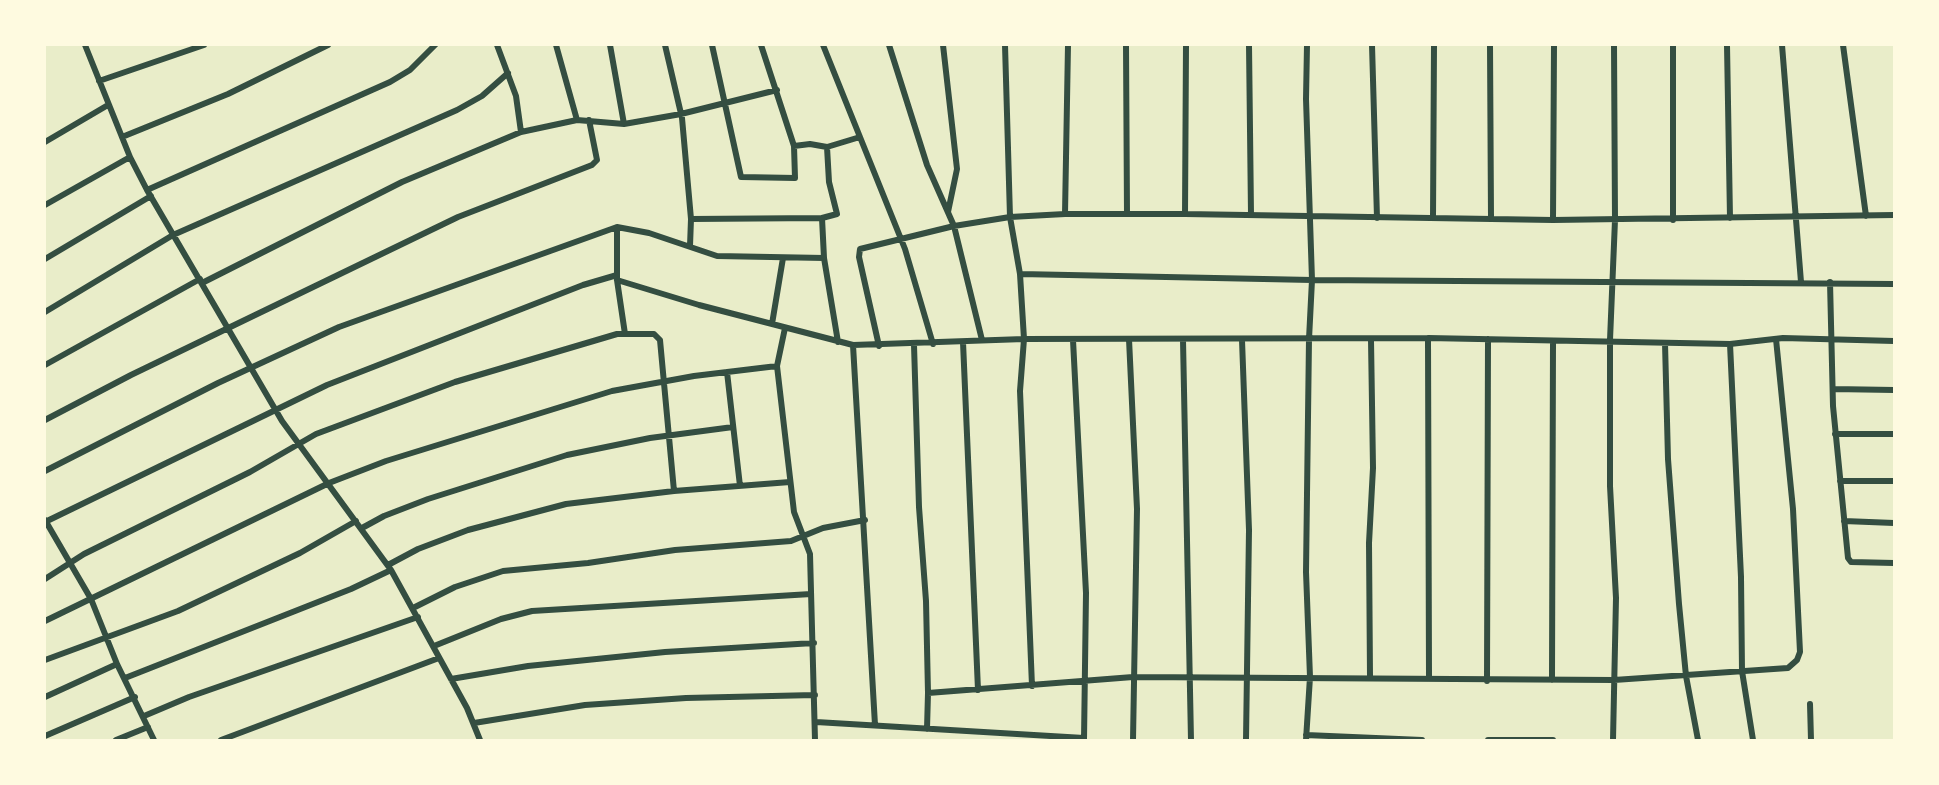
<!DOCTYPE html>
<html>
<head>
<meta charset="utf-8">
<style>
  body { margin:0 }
  #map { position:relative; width:1939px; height:785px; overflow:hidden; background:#e9edc9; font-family:"Alegreya Sans",sans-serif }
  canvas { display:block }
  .frame { position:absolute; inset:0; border:46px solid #fefae0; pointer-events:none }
</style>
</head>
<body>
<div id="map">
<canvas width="1939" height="785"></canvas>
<div class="frame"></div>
</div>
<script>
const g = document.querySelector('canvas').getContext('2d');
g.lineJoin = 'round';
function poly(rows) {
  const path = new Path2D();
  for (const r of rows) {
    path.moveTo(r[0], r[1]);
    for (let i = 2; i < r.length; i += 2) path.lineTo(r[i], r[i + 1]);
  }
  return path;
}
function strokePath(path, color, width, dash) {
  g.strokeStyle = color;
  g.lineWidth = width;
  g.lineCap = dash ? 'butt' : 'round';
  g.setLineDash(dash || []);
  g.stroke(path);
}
strokePath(poly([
  [85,45,130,157,147,190,282,421,391,570,467,708,480,740],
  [497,45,516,96,521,132],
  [556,45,577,120],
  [610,45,624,124,681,114,777,90],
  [665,45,682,118,691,219,822,218],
  [712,45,741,177,795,178,794,146],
  [761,45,794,146,810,144,827,147],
  [823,45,905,249,933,344],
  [889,45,927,165,954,226,982,340],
  [943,45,957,169,948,212],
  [1005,45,1010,217,1020,274,1024,339,1020,391,1032,686],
  [1126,45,1127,214],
  [1249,45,1251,214],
  [1372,45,1377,218],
  [1490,45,1491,218],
  [1727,45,1730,218],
  [1782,45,1801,282],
  [1843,45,1866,216],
  [99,81,204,45],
  [122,137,228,94,328,45],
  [45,142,108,105],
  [147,190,390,82,410,70,435,45],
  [45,205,130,157],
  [1065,214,1068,45],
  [1185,214,1186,45],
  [1433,218,1434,45],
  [1553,220,1554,45],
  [1673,220,1673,45],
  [617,227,617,280,625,334],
  [690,246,691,219],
  [45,259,151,196],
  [1020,274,1312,280,1894,284],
  [617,280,699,305,853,345,1024,339,1428,338,1730,344,1783,338,1894,341],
  [1830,282,1833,406,1848,558,1851,562,1894,563],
  [202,283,402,182,521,132,577,120,624,124],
  [45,312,173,235,457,110,482,96,508,73],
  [772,324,783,258],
  [785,328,777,366,794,512,810,554,815,740],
  [1428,338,1429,678],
  [1129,339,1137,509,1133,740],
  [1073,340,1086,593,1084,740],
  [1183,340,1191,740],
  [1242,340,1249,530,1246,740],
  [838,342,824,258,822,218,837,214,829,182,827,147,860,137],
  [963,342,978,690],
  [1665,343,1668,459,1679,604,1686,676,1698,740],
  [1730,344,1741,577,1742,671,1753,740],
  [853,345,875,725],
  [914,345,919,507,926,601,928,693,1133,677,1614,680,1788,668,1797,660,1800,652,1793,509,1776,339],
  [879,346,859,257,860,249,954,226,1010,217,1065,214,1185,214,1553,220,1894,215],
  [45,365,200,279],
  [727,372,740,486],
  [1833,389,1894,390],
  [45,420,131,375,458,217,592,165,597,160,589,120],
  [1835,434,1894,434],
  [45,471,218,383,339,327,617,227,649,233,717,256,824,258],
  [1840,481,1894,481],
  [45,520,91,599,117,664,154,740],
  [1844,521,1894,523],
  [45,522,327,385,583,285,617,275],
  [362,528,384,516,428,499,567,455,650,438,733,427],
  [388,565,418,549,468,530,566,504,674,491,790,482],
  [45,579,84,554,250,472,316,434,455,382,617,334,654,334,660,340,674,491],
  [413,608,455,587,503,571,588,563,675,550,791,541,823,528,865,520],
  [45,621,329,483,386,461,612,391,694,376,777,366],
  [434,646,501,619,532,611,811,594],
  [45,660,178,611,300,553,356,521],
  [1370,677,1369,543,1373,468,1371,340],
  [125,678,351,589,391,570],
  [451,679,528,666,665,652,814,643],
  [1552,680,1553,341],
  [1487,681,1488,339],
  [45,697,117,664],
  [1810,704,1811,740],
  [144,716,189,697,418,617],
  [816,722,1084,738],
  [474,723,585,705,686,698,815,695],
  [927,729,928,693],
  [1306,735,1422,740],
  [45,736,135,697],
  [116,740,148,727],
  [221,740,439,658],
  [1306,740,1310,677,1306,572,1309,339,1312,280,1306,99,1307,45],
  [1488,740,1553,740],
  [1613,740,1616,598,1610,486,1610,340,1615,220,1614,45]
]), '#344e41', 6);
</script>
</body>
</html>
